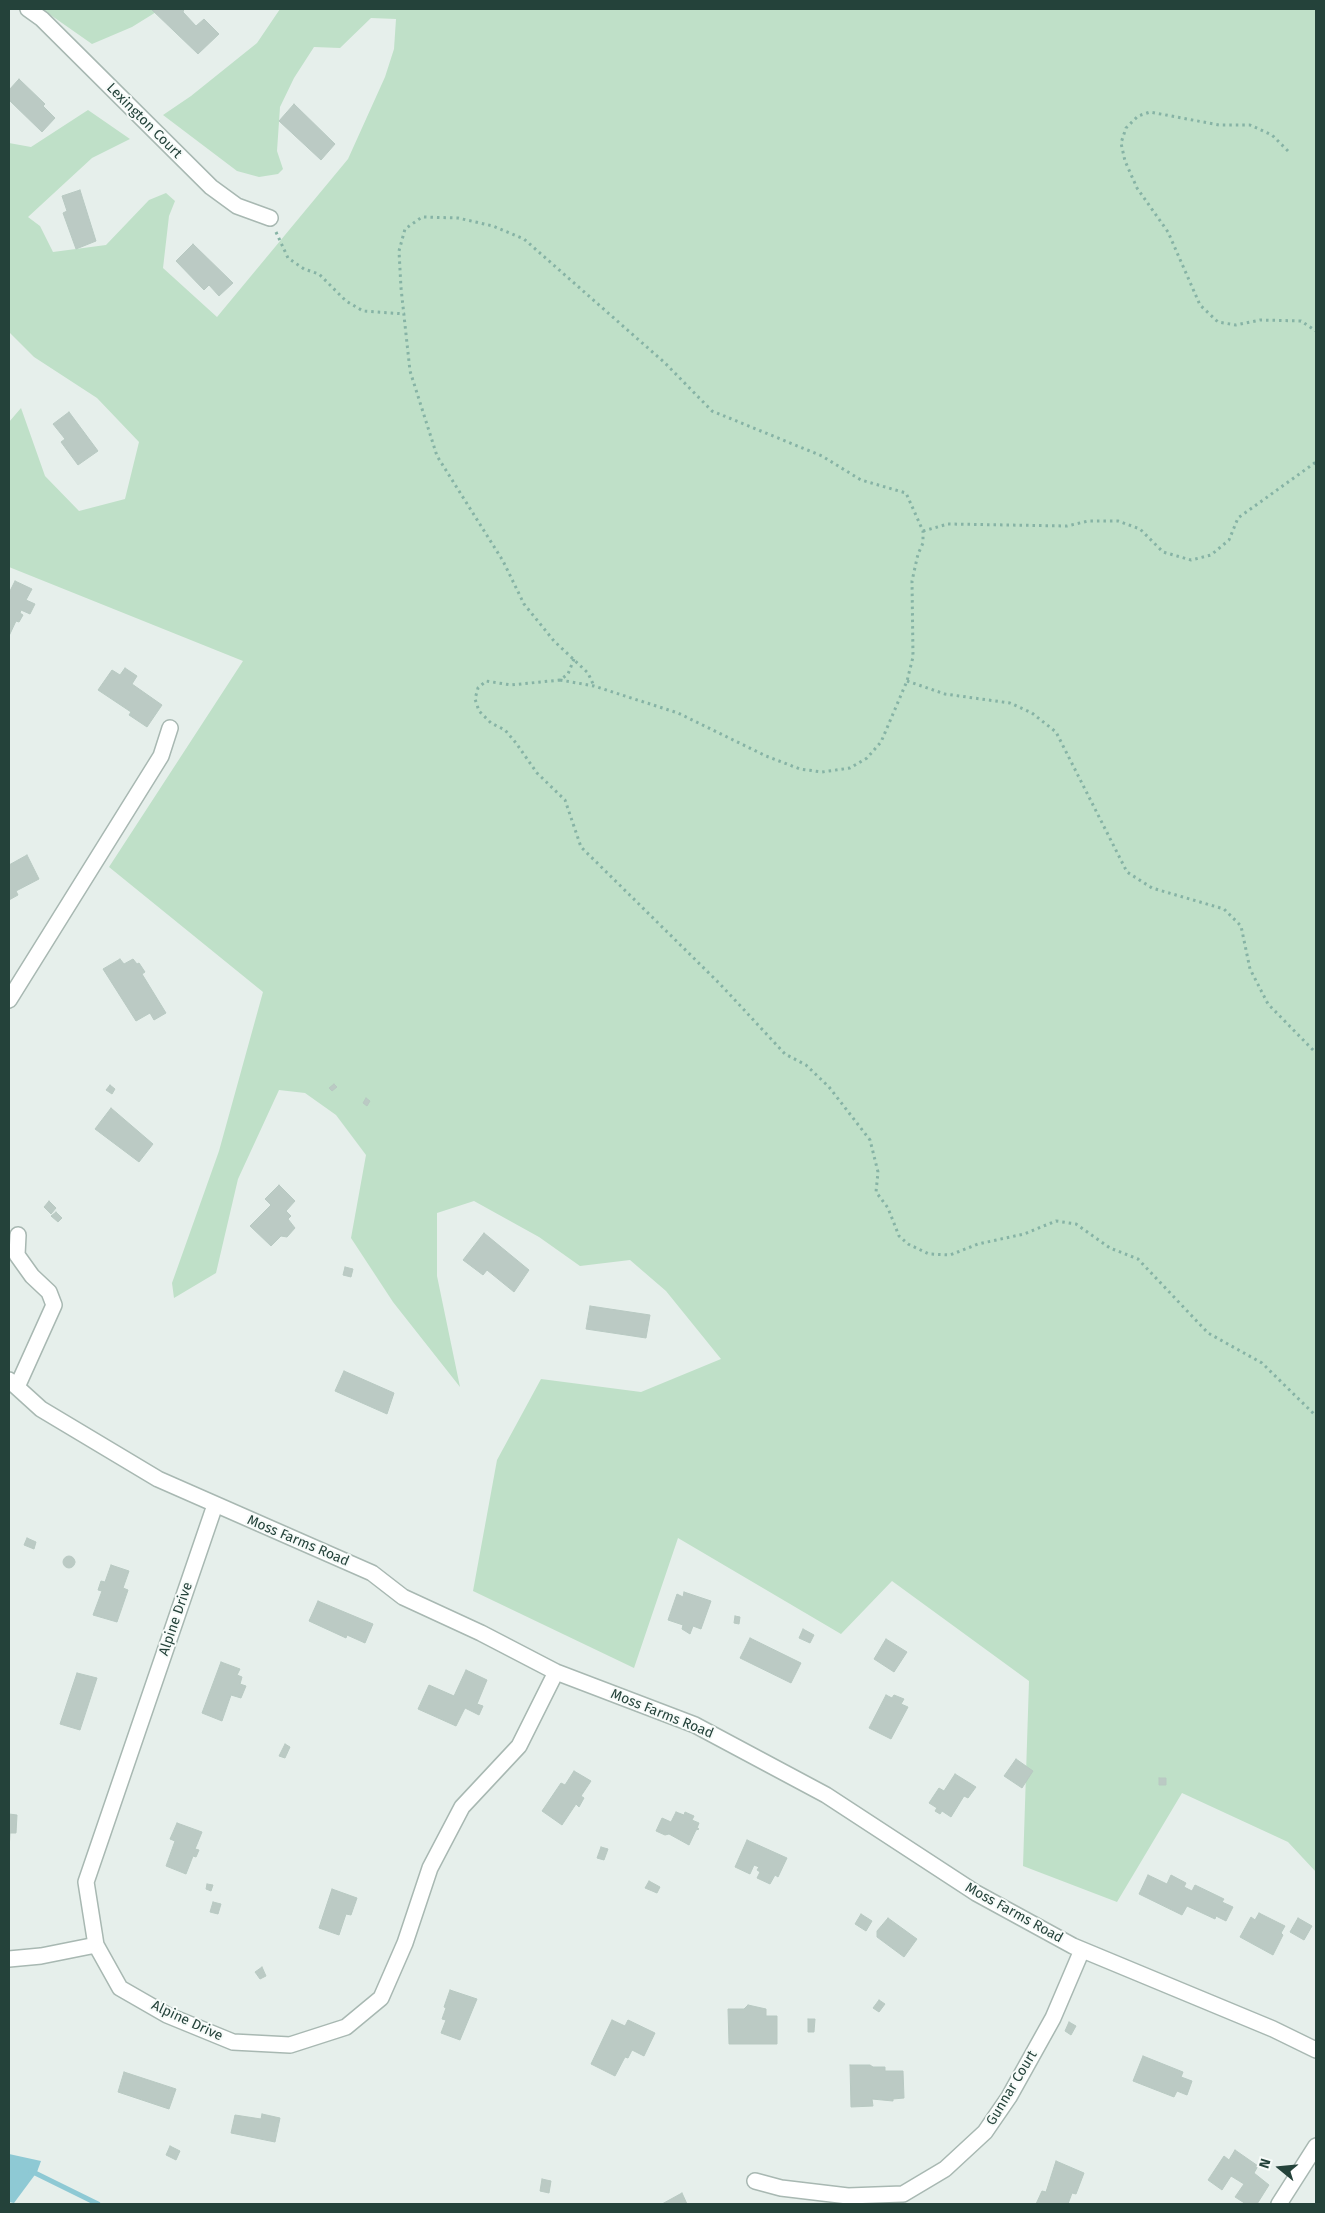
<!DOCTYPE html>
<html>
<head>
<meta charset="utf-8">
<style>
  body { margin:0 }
  #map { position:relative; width:1325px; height:2213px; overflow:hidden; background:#e6efeb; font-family:"Fira Sans",sans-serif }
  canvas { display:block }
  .frame { position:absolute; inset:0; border:10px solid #24423a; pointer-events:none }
  .north { position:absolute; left:1255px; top:2143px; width:50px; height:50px; -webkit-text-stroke:4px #f7fbf9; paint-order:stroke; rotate:287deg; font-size:14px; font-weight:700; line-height:20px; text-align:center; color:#24423a }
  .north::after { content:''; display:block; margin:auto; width:18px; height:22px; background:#24423a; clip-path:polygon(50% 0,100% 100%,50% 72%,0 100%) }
</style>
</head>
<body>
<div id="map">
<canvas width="1325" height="2213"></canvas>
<div class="frame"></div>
<div class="north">N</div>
</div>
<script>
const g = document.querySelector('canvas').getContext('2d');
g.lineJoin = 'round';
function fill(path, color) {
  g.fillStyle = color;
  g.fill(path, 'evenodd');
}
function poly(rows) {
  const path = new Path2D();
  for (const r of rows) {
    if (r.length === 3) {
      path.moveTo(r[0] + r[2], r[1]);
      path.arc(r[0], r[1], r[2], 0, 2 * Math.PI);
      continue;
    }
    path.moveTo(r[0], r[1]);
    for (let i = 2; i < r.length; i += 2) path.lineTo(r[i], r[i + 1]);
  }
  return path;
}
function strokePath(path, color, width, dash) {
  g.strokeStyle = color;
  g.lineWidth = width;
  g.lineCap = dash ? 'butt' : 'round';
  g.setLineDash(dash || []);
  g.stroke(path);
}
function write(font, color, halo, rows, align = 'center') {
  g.font = font + ' "Fira Sans",sans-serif';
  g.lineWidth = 4;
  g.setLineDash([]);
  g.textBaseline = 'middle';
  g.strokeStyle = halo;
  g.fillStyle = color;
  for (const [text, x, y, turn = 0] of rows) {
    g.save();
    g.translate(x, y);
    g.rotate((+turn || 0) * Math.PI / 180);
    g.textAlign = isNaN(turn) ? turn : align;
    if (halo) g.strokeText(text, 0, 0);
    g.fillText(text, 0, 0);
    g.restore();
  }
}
fill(poly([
  [42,9,161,9,132,27,92,44],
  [280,9,1316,9,1316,1872,1288,1842,1182,1793,1117,1902,1023,1866,1029,1681,892,1581,841,1634,678,1538,634,1668,473,1591,497,1460,541,1379,641,1392,721,1359,666,1291,630,1260,580,1266,539,1237,474,1201,437,1213,437,1276,460,1387,393,1302,351,1238,366,1155,336,1115,305,1093,279,1090,238,1179,216,1273,174,1298,172,1283,219,1151,263,992,109,867,243,661,9,567,9,422,21,408,45,476,79,511,125,499,139,442,97,398,34,357,9,332,9,143,31,147,88,110,130,139,92,158,28,217,40,226,53,252,106,245,149,200,166,193,175,201,169,216,163,268,217,317,348,159,385,77,394,49,396,19,371,18,340,48,314,47,294,78,280,107,277,151,283,169,278,174,259,177,237,171,163,115,191,96,257,43]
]), '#bfe0c8');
fill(poly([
  [9,2154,41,2161,37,2172,14,2203,9,2202]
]), '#8ec9d4');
strokePath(poly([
  [31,2171,98,2204]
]), '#8ec9d4', 5);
const building = poly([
  [151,9,184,9,183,12,196,26,204,19,219,34,198,54,151,9],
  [19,79,45,104,43,106,55,118,42,132,9,100,9,90,19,79],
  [294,104,335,144,321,160,279,121,294,104],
  [80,190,96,241,76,249,63,213,67,211,62,196,80,190],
  [193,244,233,283,219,296,209,285,204,290,176,261,193,244],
  [69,412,98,451,78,465,61,442,65,439,53,424,69,412],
  [15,581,32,589,26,600,35,604,30,614,21,610,20,613,23,615,19,622,16,621,9,636,9,593,15,581],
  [125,668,137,676,132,684,162,705,147,727,129,715,131,712,98,690,112,670,120,675,125,668],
  [27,855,39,879,16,891,18,895,9,900,9,865,27,855],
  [120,959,124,964,133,959,137,964,139,963,145,972,142,974,166,1013,154,1020,150,1013,136,1021,103,969,120,959],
  [334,1084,337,1087,332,1091,329,1088,334,1084],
  [110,1085,115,1089,112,1094,106,1090,110,1085],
  [366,1098,370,1101,367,1106,363,1103,366,1098],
  [111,1108,153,1144,139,1162,95,1129,111,1108],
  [279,1185,295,1201,286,1211,291,1216,288,1219,295,1228,287,1237,281,1236,271,1246,250,1226,271,1205,265,1199,279,1185],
  [49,1201,56,1208,51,1214,44,1207,49,1201],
  [56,1212,62,1218,58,1222,51,1216,56,1212],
  [484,1233,529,1270,514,1292,487,1270,483,1275,463,1260,484,1233],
  [345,1267,353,1269,351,1277,343,1275,345,1267],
  [590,1306,650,1315,646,1338,586,1329,590,1306],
  [344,1371,394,1393,387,1414,335,1391,344,1371],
  [27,1538,36,1542,34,1549,24,1545,27,1538],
  [69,1562,6],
  [111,1565,129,1571,123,1588,128,1590,117,1622,93,1615,102,1591,98,1590,101,1581,105,1582,111,1565],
  [684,1592,711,1601,701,1629,693,1626,690,1634,682,1629,683,1625,668,1620,677,1594,683,1597,684,1592],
  [318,1601,373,1624,365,1643,347,1635,346,1638,309,1621,318,1601],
  [735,1616,740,1617,739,1624,734,1623,735,1616],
  [803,1629,814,1635,810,1643,799,1638,803,1629],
  [750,1638,801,1663,791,1683,740,1658,750,1638],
  [886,1639,907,1652,894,1672,874,1659,886,1639],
  [221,1662,240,1669,237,1675,242,1677,240,1684,246,1686,241,1698,231,1695,222,1721,202,1713,221,1662],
  [466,1670,487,1680,477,1704,483,1706,479,1715,465,1708,456,1726,418,1709,429,1685,454,1696,466,1670],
  [77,1673,97,1678,80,1730,60,1724,77,1673],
  [886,1695,892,1698,894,1695,904,1699,901,1704,908,1707,891,1739,869,1728,886,1695],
  [285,1744,290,1747,285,1758,279,1756,285,1744],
  [1016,1759,1033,1771,1022,1788,1004,1776,1016,1759],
  [574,1771,591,1781,581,1796,584,1798,579,1807,576,1804,562,1825,542,1811,561,1783,565,1785,574,1771],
  [955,1774,976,1787,968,1798,964,1796,951,1817,942,1811,940,1814,935,1811,937,1808,929,1803,939,1788,944,1791,955,1774],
  [1159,1778,1166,1778,1166,1785,1159,1785,1159,1778],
  [676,1812,684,1815,685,1812,694,1816,692,1820,699,1823,697,1828,699,1829,696,1830,689,1845,669,1834,665,1835,656,1831,662,1818,671,1822,676,1812],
  [9,1814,17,1815,16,1833,10,1833,9,1851,9,1814],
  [177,1823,202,1832,195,1849,199,1850,196,1857,193,1856,186,1874,166,1866,175,1841,170,1839,177,1823],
  [747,1840,787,1858,778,1877,775,1875,770,1884,757,1878,760,1872,757,1870,759,1867,754,1865,750,1874,735,1867,747,1840],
  [601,1847,608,1849,604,1860,597,1858,601,1847],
  [1148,1875,1167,1884,1171,1875,1186,1883,1184,1887,1192,1891,1195,1885,1224,1899,1222,1902,1233,1907,1226,1921,1216,1916,1215,1919,1187,1906,1182,1915,1139,1894,1148,1875],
  [649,1881,660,1887,657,1893,645,1888,649,1881],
  [207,1884,213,1885,211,1891,206,1889,207,1884],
  [332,1889,357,1898,351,1915,346,1914,339,1935,319,1928,332,1889],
  [213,1902,221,1904,218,1914,210,1912,213,1902],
  [1259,1913,1285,1926,1281,1933,1283,1935,1273,1955,1240,1937,1251,1917,1255,1920,1259,1913],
  [861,1914,872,1921,866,1931,855,1924,861,1914],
  [888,1918,917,1939,904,1957,877,1937,877,1931,888,1918],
  [1298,1918,1312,1926,1304,1940,1290,1932,1298,1918],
  [262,1967,266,1976,260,1979,255,1972,262,1967],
  [450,1990,477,1999,460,2040,441,2033,446,2020,442,2019,446,2008,444,2007,450,1990],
  [879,2000,885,2004,879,2012,873,2008,879,2000],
  [748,2005,766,2009,766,2016,777,2016,777,2044,729,2044,728,2009,744,2009,748,2005],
  [808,2019,815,2019,814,2032,808,2032,808,2019],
  [612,2020,625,2026,628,2020,655,2033,644,2056,632,2050,628,2058,625,2057,615,2076,591,2064,612,2020],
  [1069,2022,1076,2026,1071,2035,1065,2031,1069,2022],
  [1143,2056,1183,2072,1181,2077,1192,2081,1187,2095,1177,2091,1174,2097,1133,2081,1143,2056],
  [850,2065,870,2065,873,2067,885,2067,885,2071,903,2071,904,2098,893,2099,893,2101,872,2099,873,2106,851,2107,850,2065],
  [124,2072,176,2089,169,2109,118,2092,124,2072],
  [262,2114,280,2118,275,2142,231,2133,235,2115,261,2119,262,2114],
  [170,2146,180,2151,176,2160,166,2155,170,2146],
  [1235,2150,1258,2166,1254,2173,1269,2185,1257,2204,1246,2204,1235,2197,1244,2184,1231,2176,1222,2190,1208,2180,1224,2156,1229,2160,1235,2150],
  [1056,2161,1084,2173,1076,2194,1072,2193,1068,2204,1036,2204,1042,2191,1046,2192,1056,2161],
  [542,2179,551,2181,549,2193,540,2191,542,2179],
  [682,2193,687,2204,662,2204,682,2193]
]);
fill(building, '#bbcac4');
strokePath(building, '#b8c9c2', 1);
const minor = poly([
  [28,9,42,19,211,187,237,206,270,218],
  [9,1000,161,756,170,728],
  [9,1380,41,1409,158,1479,372,1573,403,1597,481,1633,556,1672,695,1725,826,1795,976,1893,1073,1946,1273,2029,1316,2050],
  [17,1387,54,1305,49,1292,32,1276,17,1255,18,1235],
  [215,1505,86,1882,96,1945,120,1988,167,2015,233,2042,290,2045,346,2027,381,1998,405,1943,430,1868,462,1807,519,1746,556,1672],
  [9,1959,41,1956,96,1945],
  [755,2181,781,2188,848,2196,903,2194,945,2169,985,2132,1009,2097,1053,2018,1082,1950],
  [1279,2204,1316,2146]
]);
strokePath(minor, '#a8b8b2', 18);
strokePath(poly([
  [1288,151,1272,135,1250,125,1219,125,1150,112,1138,116,1126,128,1121,143,1125,161,1137,188,1168,232,1200,305,1218,322,1236,325,1260,320,1301,321,1316,331],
  [276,232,288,258,304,269,319,274,346,301,363,311,405,314],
  [923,531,948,524,1067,526,1088,521,1118,521,1140,529,1163,552,1191,560,1211,555,1229,540,1238,518,1316,462],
  [574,659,568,674,560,680,511,685,486,681,478,688,475,699,479,711,491,723,505,730,516,743,537,773,565,800,581,847,720,984,785,1054,806,1065,829,1087,870,1140,878,1172,876,1192,888,1208,899,1236,908,1244,929,1254,950,1255,978,1244,1024,1234,1056,1221,1076,1224,1110,1248,1138,1259,1208,1333,1262,1363,1316,1416],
  [560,680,594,686,678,713,766,756,800,769,822,772,850,768,867,758,881,742,907,681,913,657,912,581,918,554,923,543,923,531,906,493,861,480,822,456,712,411,665,363,524,239,493,226,458,218,422,217,405,229,399,251,401,288,410,371,437,456,503,561,524,604,554,641,588,673,594,686],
  [907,681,945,694,1010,703,1032,713,1056,732,1127,872,1152,888,1224,909,1241,926,1250,969,1268,1004,1316,1053]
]), '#86b3a5', 3, [2.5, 4]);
strokePath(minor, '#fff', 15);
write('14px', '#24423a', '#f7fbf9', [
  ["Lexington Court",144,121,45],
  ["Moss Farms Road",298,1541,23],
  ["Alpine Drive",176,1619,-71],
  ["Moss Farms Road",662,1714,22],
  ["Moss Farms Road",1014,1913,29],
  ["Alpine Drive",187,2021,25],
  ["Gunnar Court",1012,2088,-59]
]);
</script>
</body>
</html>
